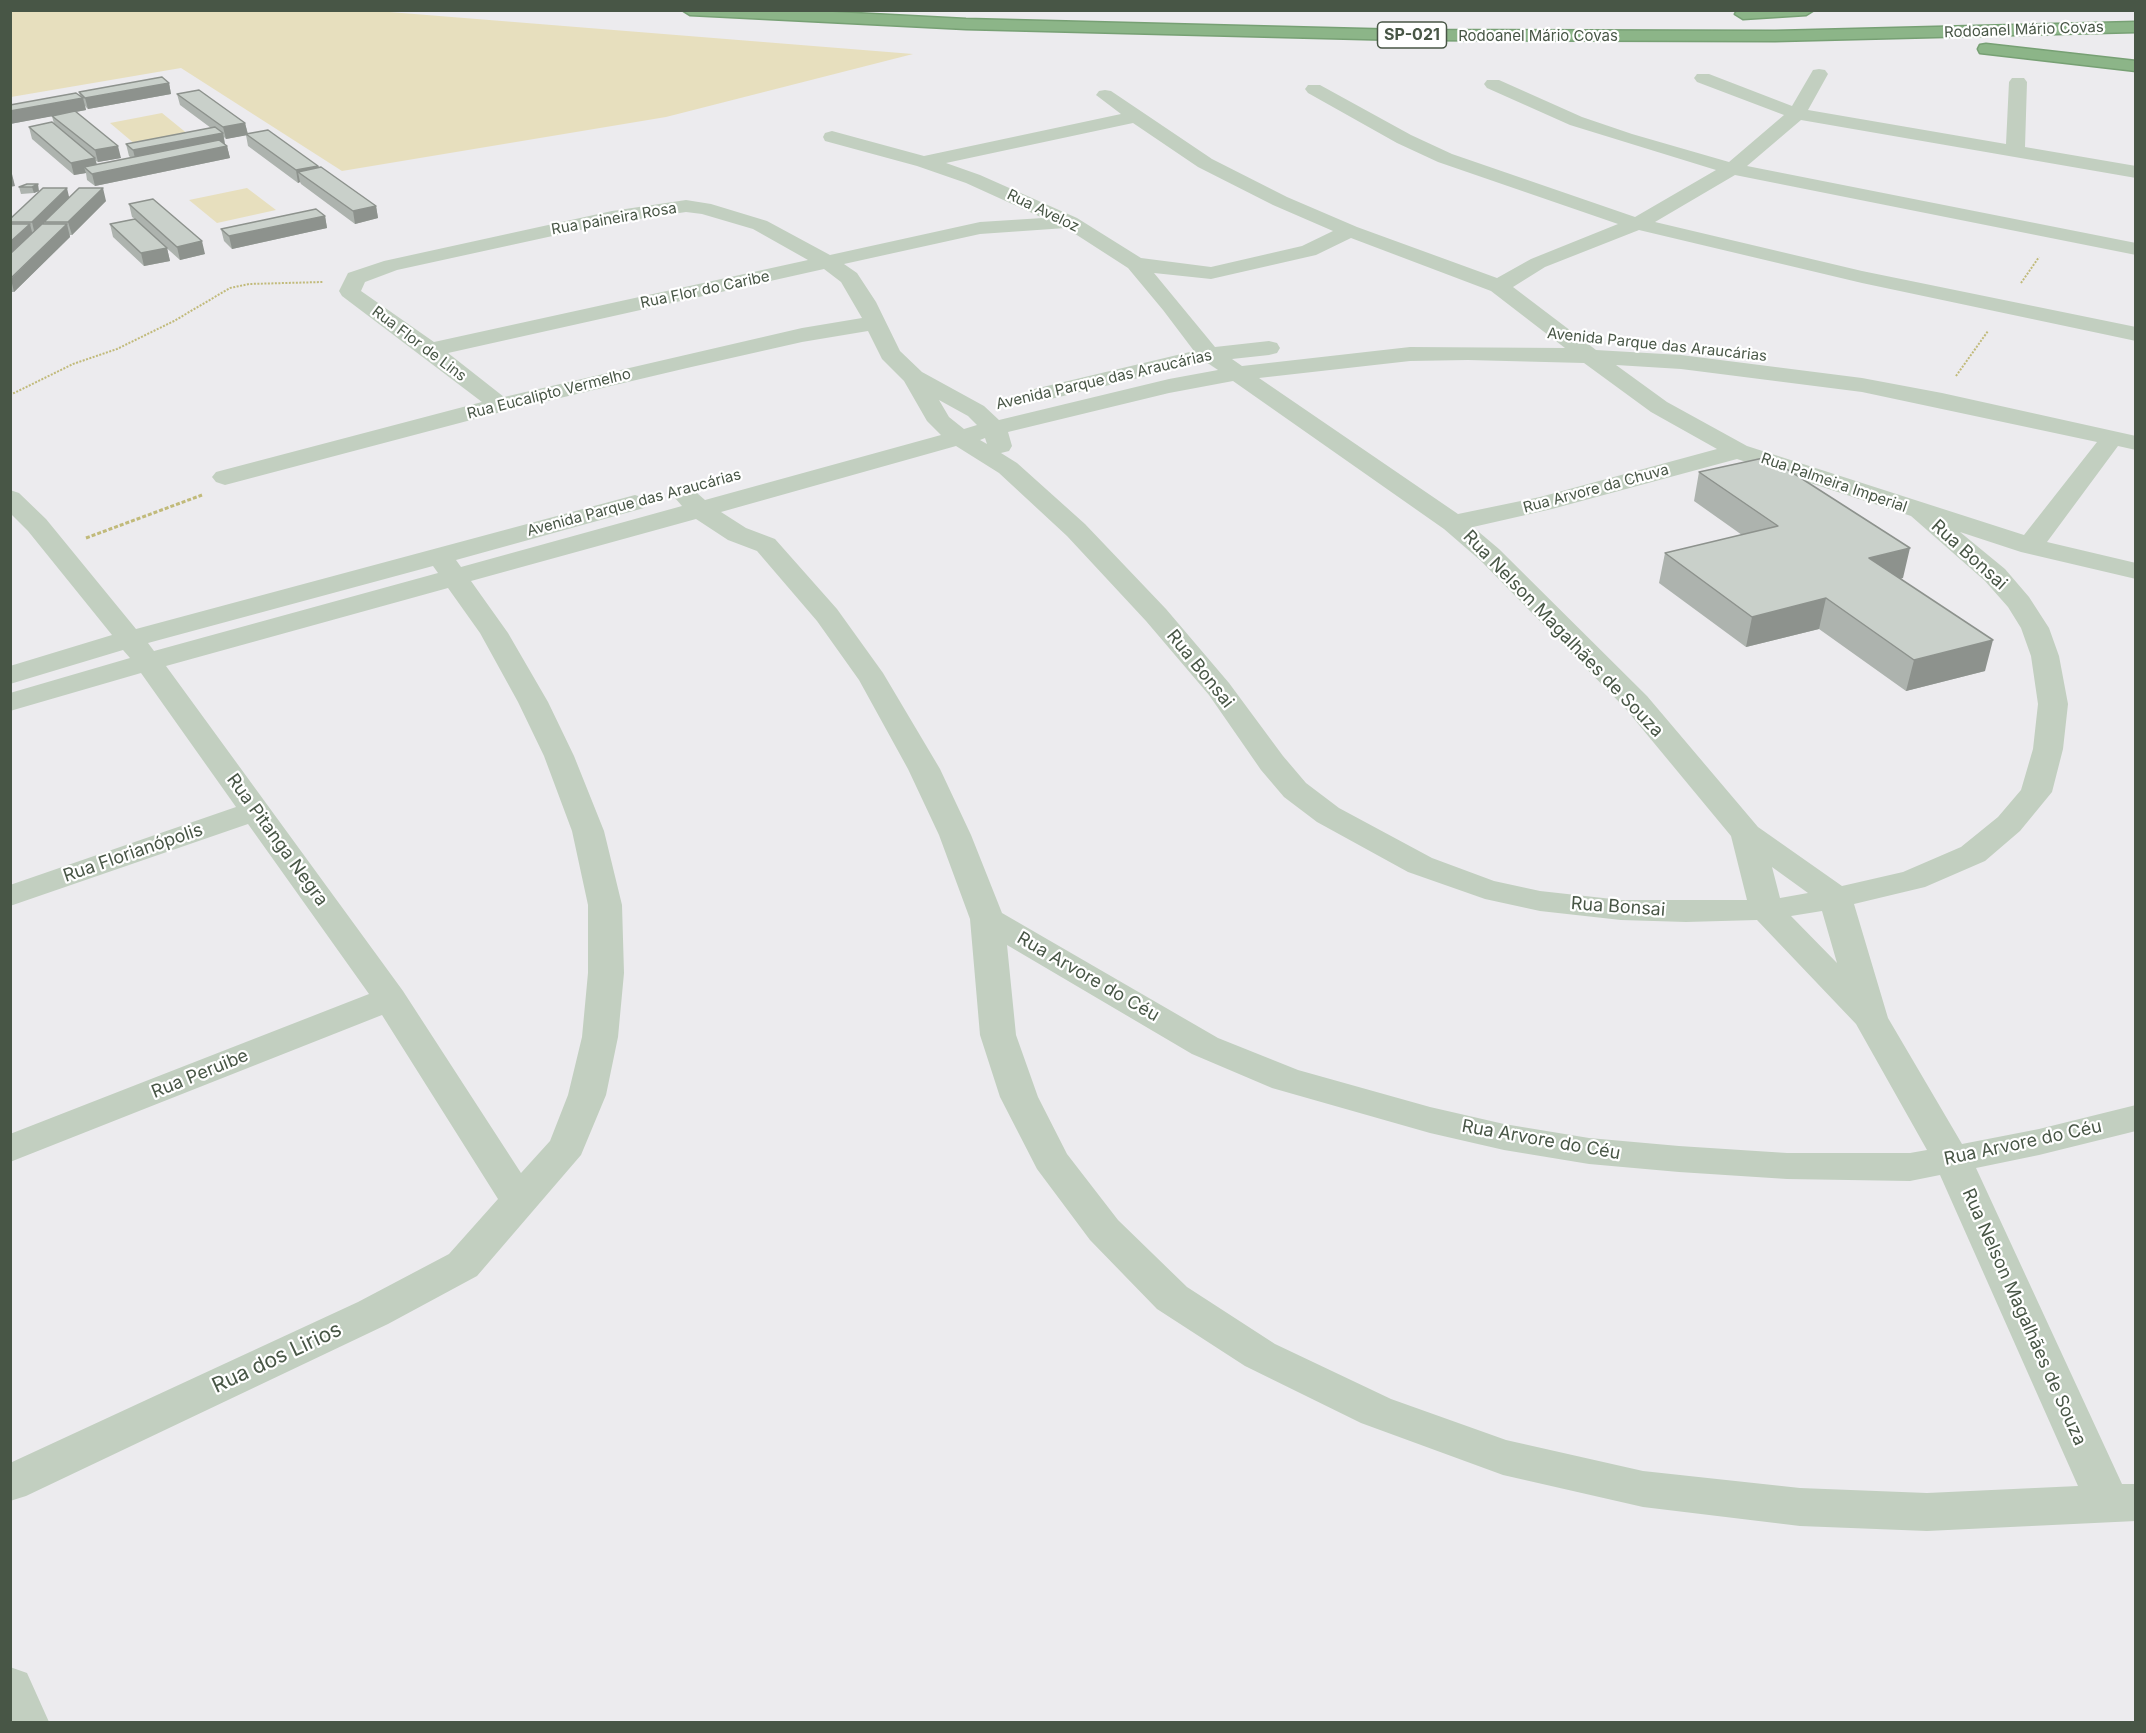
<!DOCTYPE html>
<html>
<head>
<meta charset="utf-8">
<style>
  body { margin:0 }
  #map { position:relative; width:2146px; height:1733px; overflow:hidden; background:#ecebee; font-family:Inter,sans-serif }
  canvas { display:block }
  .frame { position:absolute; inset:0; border:12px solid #485646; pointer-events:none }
</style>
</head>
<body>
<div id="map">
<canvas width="2146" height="1733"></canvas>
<div class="frame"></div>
</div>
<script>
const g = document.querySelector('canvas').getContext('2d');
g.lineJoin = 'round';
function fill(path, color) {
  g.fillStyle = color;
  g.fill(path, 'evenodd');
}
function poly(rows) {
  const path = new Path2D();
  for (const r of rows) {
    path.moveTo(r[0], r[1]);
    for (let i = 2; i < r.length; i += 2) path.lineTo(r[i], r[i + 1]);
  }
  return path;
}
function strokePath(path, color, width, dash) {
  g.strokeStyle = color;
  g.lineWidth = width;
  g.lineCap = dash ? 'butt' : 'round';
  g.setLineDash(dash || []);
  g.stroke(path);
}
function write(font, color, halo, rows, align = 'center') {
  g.font = font + ' Inter,sans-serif';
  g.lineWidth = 4.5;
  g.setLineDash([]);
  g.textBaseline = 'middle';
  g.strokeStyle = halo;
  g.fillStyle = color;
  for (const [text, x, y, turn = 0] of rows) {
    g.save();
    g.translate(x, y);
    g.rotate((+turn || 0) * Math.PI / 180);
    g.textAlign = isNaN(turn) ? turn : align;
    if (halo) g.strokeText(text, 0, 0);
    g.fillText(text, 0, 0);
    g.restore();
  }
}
fill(poly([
  [11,10,377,11,913,54,666,117,342,171,181,68,11,97],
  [162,113,189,135,136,145,110,123],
  [247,188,276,210,217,223,189,200]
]), '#e7dfbe');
const highway = poly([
  [682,10,795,10,966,19,1403,30,1775,31,2136,22,2136,32,1775,41,1403,40,966,29,690,15,682,10],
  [1814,10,1806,15,1743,19,1735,14,1738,10,1814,10],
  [1986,44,2136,61,2136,71,1980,53,1978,49,1980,45,1986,44]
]);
strokePath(highway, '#77a074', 3);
strokePath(poly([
  [2021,283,2039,257],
  [1956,376,1988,331],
  [10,395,73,364,117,349,174,321,230,288,249,284,323,282]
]), '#c1ba7a', 2, [2, 1.5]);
strokePath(poly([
  [86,538,202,495]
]), '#c1ba7a', 3, [4, 2]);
fill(poly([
  [1819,69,1825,70,1828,74,1808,110,2006,144,2009,82,2012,78,2024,78,2027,82,2025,147,2136,166,2136,178,1801,120,1747,166,2136,243,2136,255,1735,175,1655,222,1862,271,2136,327,2136,341,1862,283,1639,230,1545,267,1513,287,1596,350,1681,355,1862,378,1942,393,2136,436,2136,450,2118,446,2047,542,2136,563,2136,579,2021,552,1960,532,2005,569,2029,597,2049,628,2059,656,2068,704,2063,749,2052,792,2020,831,1985,861,1925,887,1854,904,1888,1018,1962,1144,2039,1129,2136,1105,2136,1131,2039,1155,1976,1168,2122,1484,2136,1484,2136,1521,1927,1531,1800,1526,1643,1507,1503,1475,1361,1423,1245,1366,1157,1309,1090,1240,1037,1169,1000,1097,980,1035,970,919,939,835,908,769,859,680,817,621,757,551,728,540,696,519,471,581,508,633,548,702,574,756,604,831,622,905,624,973,618,1037,606,1095,581,1155,477,1276,388,1324,26,1496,10,1501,10,1463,358,1302,449,1254,498,1199,382,1015,10,1162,10,1134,369,994,248,824,10,906,10,885,236,807,141,673,10,711,10,693,130,658,123,650,10,684,10,666,112,635,28,531,10,513,10,490,19,493,46,519,136,629,635,495,644,498,648,503,644,508,456,560,461,567,682,506,675,498,679,493,688,490,697,493,705,500,941,435,927,421,904,381,882,359,868,331,802,342,687,368,505,411,225,485,216,482,212,477,216,472,482,402,342,296,339,291,348,273,384,261,612,211,686,200,711,204,767,221,830,255,980,222,1043,218,966,183,917,166,825,141,823,137,825,133,832,131,924,156,1121,114,1096,95,1099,91,1105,90,1111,91,1212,159,1287,197,1357,227,1497,278,1531,259,1618,224,1438,162,1397,143,1308,93,1305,89,1308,85,1320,85,1411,135,1452,154,1635,217,1716,170,1570,125,1487,88,1484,84,1487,80,1499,80,1582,117,1632,134,1729,162,1784,115,1697,82,1694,78,1697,74,1709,74,1792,106,1813,70,1819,69],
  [1133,123,1198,167,1273,205,1333,231,1302,246,1211,267,1141,258,1077,218,980,175,946,163,1133,123],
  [686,212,702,214,753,229,808,260,434,342,361,291,365,282,397,270,612,223,686,212],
  [1066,228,1128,268,1163,310,1194,351,1030,390,1026,395,1030,400,1038,402,1206,362,1218,370,1169,379,999,420,984,406,922,372,900,351,876,302,857,273,844,264,980,234,1066,228],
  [1351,238,1491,291,1565,348,1410,347,1242,366,1232,359,1269,355,1277,353,1280,348,1277,343,1269,341,1215,347,1154,273,1211,279,1316,255,1351,238],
  [824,269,841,282,862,318,802,328,504,397,448,353,824,269],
  [1468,360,1584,363,1651,412,1717,449,1540,497,1458,514,1259,378,1410,361,1468,360],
  [1616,365,1681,369,1862,392,2097,442,2024,535,1747,446,1667,402,1616,365],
  [1233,381,1444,529,1481,561,1625,708,1731,836,1747,900,1621,900,1540,891,1494,881,1432,858,1339,808,1306,783,1283,756,1229,683,1166,609,1085,524,1017,463,1001,453,1009,451,1012,446,1008,432,1169,393,1233,381],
  [939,400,968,416,977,425,964,429,949,417,939,400],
  [985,438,987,444,980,440,985,438],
  [956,446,999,473,1067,536,1146,621,1209,695,1261,770,1284,797,1317,822,1408,872,1485,899,1540,911,1621,920,1686,922,1757,920,1856,1024,1927,1150,1910,1153,1787,1153,1679,1146,1589,1138,1504,1124,1430,1107,1298,1070,1218,1038,1002,913,971,835,940,769,883,673,837,609,775,539,746,528,721,512,956,446],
  [1737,459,1911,516,1985,581,2008,607,2021,628,2031,656,2038,704,2033,749,2021,790,1998,817,1961,847,1903,872,1842,886,1758,827,1647,696,1499,549,1473,527,1552,509,1737,459],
  [433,566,438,573,154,651,148,643,433,566],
  [448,588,480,633,518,702,544,756,572,831,588,905,588,973,582,1037,568,1095,550,1141,521,1173,403,991,166,666,448,588],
  [1772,867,1808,893,1780,898,1772,867],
  [1822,911,1837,963,1791,916,1822,911],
  [1007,945,1192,1054,1272,1088,1430,1133,1504,1150,1589,1164,1679,1172,1787,1179,1910,1181,1940,1175,2078,1486,1927,1493,1800,1488,1643,1471,1506,1440,1391,1399,1275,1344,1187,1287,1118,1220,1067,1154,1038,1097,1016,1035,1007,945],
  [10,1667,27,1673,49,1722,10,1722,10,1667]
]), '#c2cfc0');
fill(highway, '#8cb588');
fill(poly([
  [169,83,171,94,88,109,85,106,86,110,76,112,121,158,98,162,96,161,97,165,131,158,129,156,126,144,211,128,180,105,177,94,245,123,248,134,318,166,319,167,376,206,378,218,355,224,301,184,300,182,298,183,248,146,246,135,226,139,224,137,225,145,227,146,230,158,95,186,87,180,86,173,74,175,32,139,29,127,54,124,52,116,10,124,10,105,80,96,79,92],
  [27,184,39,191,34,193,21,194,19,187],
  [69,197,106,201,72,235,70,235,70,237,14,292,10,292,10,219],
  [129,204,205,254,180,260,152,235,167,248,170,261,144,266,113,237,110,224,135,219,132,217],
  [325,216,327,228,232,249,224,241,221,229],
  [1699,472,1903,578,1901,578,1985,671,1906,691,1819,629,1746,647,1659,583,1665,553,1742,535,1694,501]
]), '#adb3ae');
fill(poly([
  [169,83,171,94,88,109,85,98],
  [83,98,86,110,10,124,10,111],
  [245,123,248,135,226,139,223,127],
  [223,133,225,145,136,162,133,150],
  [118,146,121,158,98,162,95,150],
  [227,146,230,158,95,186,92,174],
  [95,158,98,170,84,167,86,173,74,175,71,163],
  [318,166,321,178,298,172,300,182,298,183,296,170],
  [10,174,12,174,15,186,10,187],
  [38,184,39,191,34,193,32,187],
  [67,188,70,201,44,222,44,226,35,235,32,222],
  [103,188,106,201,72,235,68,222],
  [376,206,378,218,355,224,353,211],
  [325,216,327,228,232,249,229,236],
  [30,224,33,236,10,259,10,242],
  [67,224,70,237,14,292,11,279],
  [202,241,205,254,180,260,177,247],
  [167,248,170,261,144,266,141,253],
  [1910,548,1903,578,1862,588,1869,558],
  [1826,598,1819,629,1746,647,1752,617],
  [1993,640,1985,671,1906,691,1914,660]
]), '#8d928d');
const building = poly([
  [162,77,169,83,85,98,79,92,162,77],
  [199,90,245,123,223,127,177,94,199,90],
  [76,93,83,98,10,111,10,105,76,93],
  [75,111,118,146,95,150,52,116,75,111],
  [52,122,95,158,71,163,29,127,52,122],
  [215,127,223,133,133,150,126,144,215,127],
  [268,130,318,166,296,170,246,134,268,130],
  [219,140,227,146,92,174,84,167,219,140],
  [321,167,376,206,353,211,298,172,321,167],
  [27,184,38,184,32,187,19,187,27,184],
  [43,188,67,188,32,222,10,222,10,219,43,188],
  [79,188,103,188,68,222,44,222,79,188],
  [153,199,202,241,177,247,129,204,153,199],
  [316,209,325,216,229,236,221,229,316,209],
  [135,219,167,248,141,253,110,224,135,219],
  [10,224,30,224,10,242,10,224],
  [42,224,67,224,10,279,10,254,42,224],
  [1768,457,1910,548,1869,558,1993,640,1914,660,1826,598,1752,617,1665,553,1778,526,1699,472,1768,457]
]);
fill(building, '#c9d0ca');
strokePath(building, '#8d928d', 1.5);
write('15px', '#485646', '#fff', [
  ["Rodoanel Mário Covas",2024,30,-2],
  ["Rodoanel Mário Covas",1538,36],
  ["Rua Aveloz",1043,211,26],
  ["Rua paineira Rosa",614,219,-10],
  ["Rua Flor do Caribe",705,290,-12],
  ["Rua Flor de Lins",419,344,37],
  ["Avenida Parque das Araucárias",1657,345,6],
  ["Avenida Parque das Araucárias",1104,380,-13],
  ["Rua Eucalipto Vermelho",549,394,-14],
  ["Rua Palmeira Imperial",1834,483,19],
  ["Rua Arvore da Chuva",1596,489,-15],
  ["Avenida Parque das Araucárias",634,503,-15]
]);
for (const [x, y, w] of [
  [1412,35,69]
]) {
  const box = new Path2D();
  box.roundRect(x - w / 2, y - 13, w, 26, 4.5);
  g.fillStyle = '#fff';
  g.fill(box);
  strokePath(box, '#485646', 1.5);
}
write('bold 16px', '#485646', null, [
  ["SP-021",1412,35]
]);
write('18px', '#485646', '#fff', [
  ["Rua Bonsai",1969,555,42],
  ["Rua Nelson Magalhães de Souza",1563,634,46],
  ["Rua Bonsai",1200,669,51],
  ["Rua Pitanga Negra",277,840,54],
  ["Rua Florianópolis",133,853,-19],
  ["Rua Bonsai",1618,907,4],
  ["Rua Arvore do Céu",1088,977,30],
  ["Rua Peruibe",200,1074,-22],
  ["Rua Arvore do Céu",1541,1140,10],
  ["Rua Arvore do Céu",2023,1143,-12],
  ["Rua Nelson Magalhães de Souza",2024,1317,66]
]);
write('21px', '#485646', '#fff', [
  ["Rua dos Lirios",277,1358,-25]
]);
</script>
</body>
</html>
